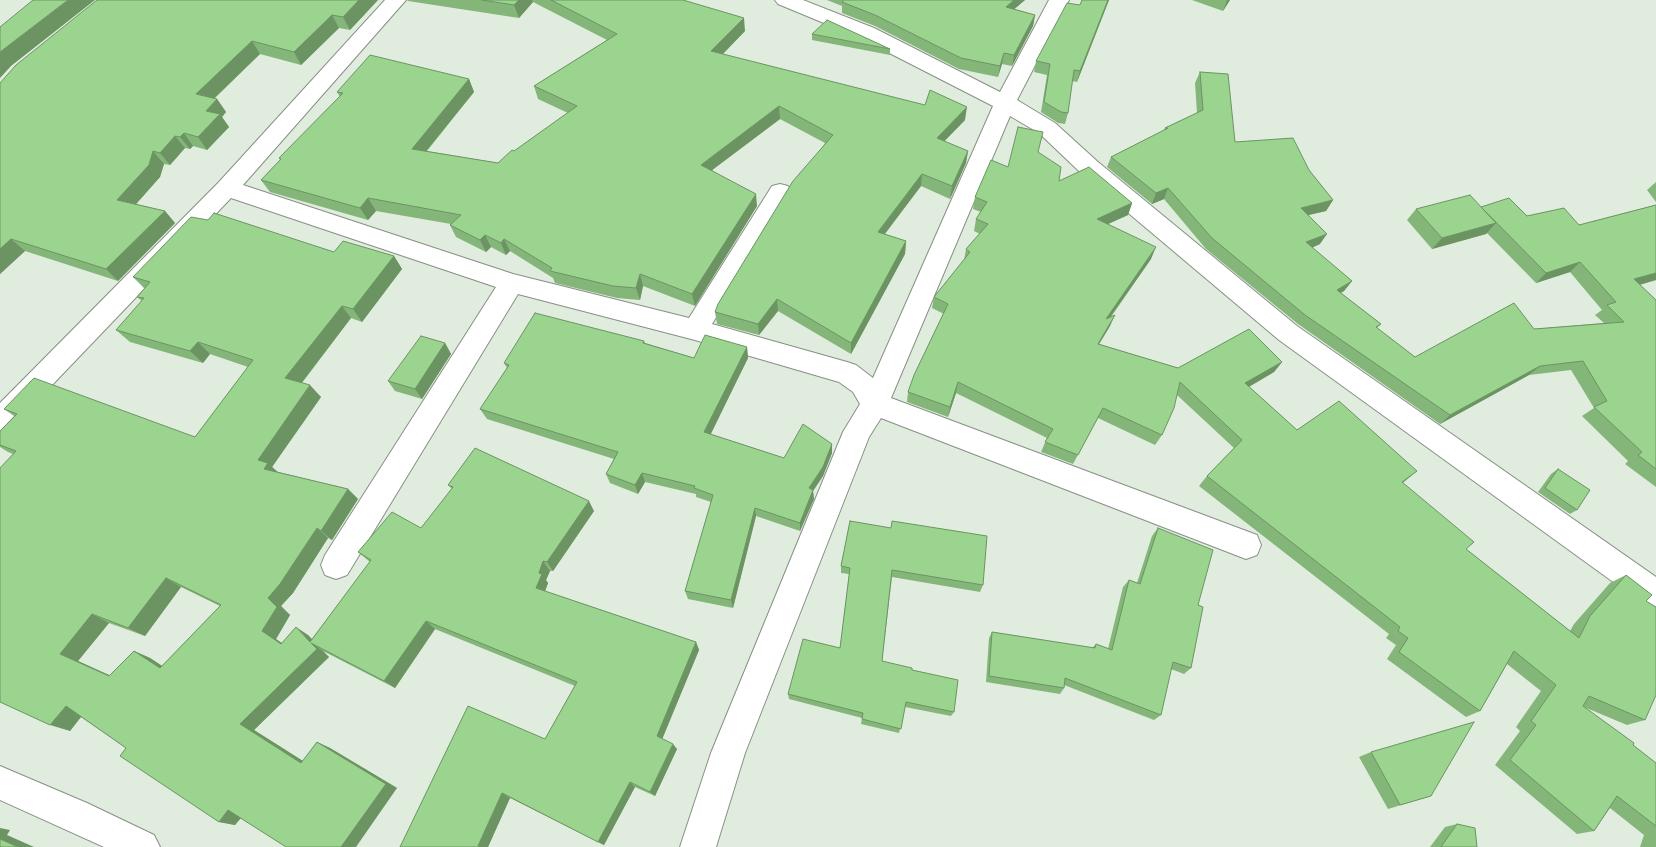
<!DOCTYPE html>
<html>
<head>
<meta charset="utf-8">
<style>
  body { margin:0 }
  canvas { display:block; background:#e0ecde }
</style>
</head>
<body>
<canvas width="1656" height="847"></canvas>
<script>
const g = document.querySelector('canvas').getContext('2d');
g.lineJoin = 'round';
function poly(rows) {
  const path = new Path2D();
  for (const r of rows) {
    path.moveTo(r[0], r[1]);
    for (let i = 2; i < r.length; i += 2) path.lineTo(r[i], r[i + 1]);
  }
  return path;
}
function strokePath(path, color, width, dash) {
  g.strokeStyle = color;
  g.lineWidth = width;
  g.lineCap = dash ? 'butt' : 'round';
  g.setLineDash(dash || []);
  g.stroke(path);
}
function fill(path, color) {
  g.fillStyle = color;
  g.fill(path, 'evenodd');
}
const street = poly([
  [385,0,406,0,243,185,513,274,689,318,772,186,780,184,788,186,792,192,712,324,847,362,856,365,873,378,993,106,860,38,778,4,775,0,803,0,874,28,1000,92,1049,0,1069,0,1017,100,1055,123,1098,162,1297,326,1656,577,1656,610,1645,605,1279,340,1082,174,1039,133,1010,116,891,398,1257,535,1261,545,1257,555,1246,559,881,418,869,437,745,753,716,847,680,847,711,753,843,432,860,404,853,392,839,382,695,340,518,294,347,575,336,579,325,575,321,565,325,555,496,287,231,198,10,429,0,433,0,403,219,182,385,0],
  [0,766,87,803,154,835,160,847,104,847,0,800,0,766]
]);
strokePath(street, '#869184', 2);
fill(street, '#fff');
fill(poly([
  [378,0,350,30,339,28,301,65,260,54,214,99,217,99,226,112,222,117,229,127,207,150,193,146,190,149,185,148,170,165,164,164,160,177,136,204,165,211,175,223,118,281,25,251,0,274,0,83],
  [407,0,683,0,745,31,723,54,965,120,944,141,968,151,966,163,950,199,921,186,885,234,906,241,905,254,851,354,778,311,759,335,717,324,715,312,825,143,780,119,712,170,757,206,695,306,643,286,640,300,617,298,555,283,553,278,510,251,506,255,491,247,486,252,456,237,450,225,451,224,376,211,368,220,270,192,261,180,280,160,279,158,340,97,337,92,469,79,474,92,427,151,498,163,568,113,538,99,534,86,607,40,533,2,519,18,408,1],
  [827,0,1025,0,1014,9,1035,15,1033,26,1012,66,1002,64,998,77,959,69,875,26,842,13,842,6],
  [1109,0,1077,82,1072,81,1068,113,1065,124,1058,123,1041,112,1047,75,1034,72,1036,61,1080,5],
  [1192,0,1230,0,1223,11],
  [812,34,890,49,890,55,812,40],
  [1200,72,1235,142,1309,170,1333,200,1326,211,1309,215,1320,244,1312,248,1352,281,1344,291,1340,293,1381,324,1377,328,1415,357,1534,329,1604,323,1595,315,1602,310,1570,272,1536,283,1487,233,1486,234,1432,249,1407,220,1416,209,1481,207,1579,225,1656,205,1656,280,1640,285,1656,300,1656,487,1625,464,1628,461,1582,416,1594,408,1571,370,1529,375,1440,424,1298,324,1206,249,1164,199,1152,204,1107,167,1111,157,1163,131,1165,128,1197,113,1195,83],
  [1038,152,1059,181,1132,203,1128,215,1107,224,1151,259,1111,317,1110,326,1099,344,1178,368,1282,362,1274,372,1249,387,1297,430,1417,471,1403,483,1466,549,1570,631,1574,624,1610,583,1626,575,1646,601,1645,720,1627,725,1584,707,1656,763,1656,847,1640,847,1644,835,1610,808,1594,831,1577,834,1495,765,1520,731,1516,727,1541,691,1507,664,1480,711,1466,717,1387,659,1396,645,1386,638,1389,634,1199,486,1207,476,1234,448,1177,395,1162,435,1155,445,1098,418,1073,464,1041,452,1047,438,956,393,948,417,907,402,908,392,944,314,932,308,934,297,964,260,966,249,980,234,974,231,976,219,981,212,973,209,975,197,1008,167],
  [1656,182,1656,202,1647,190],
  [334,252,394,256,402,269,362,322,351,318,302,383,321,397,272,467,278,472,348,489,358,499,332,540,328,538,293,593,281,606,290,615,276,639,282,643,308,635,312,639,370,562,358,552,421,528,452,489,448,485,594,511,553,571,550,571,546,580,548,583,545,591,696,642,699,650,662,739,677,749,655,796,635,787,604,845,510,798,488,847,400,847,545,739,575,686,435,629,395,688,323,651,329,657,254,730,303,761,317,742,330,748,397,788,241,818,235,825,219,822,126,748,81,717,70,731,13,454,8,452,0,447,0,431,14,416,4,409,195,437,248,367,210,354,203,363,130,342,116,330,142,301,137,297,145,289,133,277],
  [181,587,220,606,162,666,150,658,134,651,110,676,78,661,109,623,145,636],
  [644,341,645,343,694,358,747,347,748,358,710,434,784,458,832,444,832,453,823,476,813,491,814,499,800,531,756,516,733,608,688,599,685,591,711,502,696,497,696,494,645,482,638,494,610,483,606,474,614,459,487,419,480,409,507,368,504,363],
  [445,343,451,354,422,399,395,391,388,381],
  [1558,469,1577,510,1570,514,1538,492,1551,474],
  [850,521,983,585,980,592,892,577,882,661,912,670,954,712,951,716,905,707,899,733,861,724,862,718,789,699,788,694,840,648,849,574,841,573,841,566],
  [1158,528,1198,605,1191,668,1184,674,1171,669,1161,715,1154,720,1064,685,1064,688,1060,694,986,682,989,638,992,632,1092,648,1096,644,1108,649,1123,587,1129,580,1137,583,1152,536],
  [1371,752,1431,796,1388,809,1359,757],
  [1457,824,1477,847,1430,847,1445,827]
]), '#84b67a');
fill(poly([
  [68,0,95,0,11,66,0,78,0,52],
  [359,0,378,0,350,30,343,17],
  [519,0,532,0,533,2,519,18,514,5],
  [1014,0,1025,0,1004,18,1006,7],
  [1108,0,1109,0,1077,82,1080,71],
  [1227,0,1230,0,1223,11],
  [332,15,339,28,301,65,294,52],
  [1035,15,1033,26,1012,66,1014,55],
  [744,18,745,31,713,64,711,51],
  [252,41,260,54,205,107,196,94],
  [1004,53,1002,64,998,77,1000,66],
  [469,79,474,92,418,161,412,149],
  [217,99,226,112,222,117,229,127,207,150,198,137,206,111],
  [779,106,780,119,703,177,701,165],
  [967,107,965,120,935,151,937,138],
  [184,133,193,146,190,149,180,137],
  [175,136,185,148,170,165,160,153],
  [153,151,164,164,160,177,129,212,117,200],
  [968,151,966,163,950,199,952,186],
  [922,174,921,186,877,244,878,232],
  [1168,188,1164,199,1152,204,1156,193],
  [756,194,757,206,695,306,692,294],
  [368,198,376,211,368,220,360,208],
  [1333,200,1326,211,1295,218,1301,208],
  [1132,203,1128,215,1093,231,1097,219],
  [165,211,175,223,118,281,106,269],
  [1496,223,1486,234,1432,249,1442,238],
  [1327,234,1320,244,1299,253,1306,242],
  [485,235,491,247,486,252,480,240],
  [11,239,25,251,0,274,0,249],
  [504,239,510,251,506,255,501,243],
  [906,241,905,254,851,354,851,343],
  [1156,247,1151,259,1101,330,1106,319],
  [394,256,402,269,362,322,353,309],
  [1580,262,1570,272,1536,283,1546,273],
  [1656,273,1656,280,1623,289,1634,279],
  [640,274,643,286,640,300,636,288],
  [1352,281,1344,291,1329,300,1337,290],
  [777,299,778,311,759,335,758,324],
  [342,306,351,318,296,390,285,378],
  [1115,315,1110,326,1093,354,1098,344],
  [198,342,210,354,203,363,190,351],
  [445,343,451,354,422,399,415,389],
  [747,347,748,358,707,442,704,432],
  [1282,362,1274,372,1238,393,1245,383],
  [1540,366,1529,375,1440,424,1450,415],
  [958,382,956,393,948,417,950,407],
  [310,385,321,397,272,467,280,474,264,469,258,460],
  [832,444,832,453,823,476,813,491,814,499,800,531,800,523,809,488],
  [642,473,645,482,638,494,635,485],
  [348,489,358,499,332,540,321,531],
  [589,501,594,511,553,571,547,562],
  [755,508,756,516,733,608,731,600],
  [317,528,328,538,293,593,281,606,290,615,276,639,294,652,281,644,262,631,268,598],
  [543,561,550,571,546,580,548,583,543,597,536,588,539,573],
  [166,578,181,587,145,636,128,628],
  [92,614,109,623,78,661,127,683,109,676,60,654],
  [426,621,435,629,395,688,384,681],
  [296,627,308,635,320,648,310,642],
  [696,642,699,650,661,742,657,736],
  [311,643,323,651,329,657,254,730,314,768,301,763,240,724],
  [134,651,150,658,176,675,160,668],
  [66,706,84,713,70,731,50,725],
  [317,742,330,748,397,788,356,847,341,847],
  [673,744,677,749,655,796,650,792],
  [630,782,635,787,604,845,598,842],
  [502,793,510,798,488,847,481,847,478,846],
  [228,810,244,814,235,825,219,822],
  [0,828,10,830,7,835,34,847,18,847,0,839]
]), '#6c9463');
const building = poly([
  [33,0,68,0,0,52,0,27,33,0],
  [97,0,359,0,343,17,332,15,294,52,252,41,196,94,217,99,206,111,220,114,198,137,184,133,180,137,175,136,160,153,153,151,149,165,117,200,165,211,106,269,11,239,0,249,0,83,16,65,97,0],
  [482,0,519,0,514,5,482,0],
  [551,0,683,0,744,18,711,51,925,105,930,90,967,107,937,138,968,151,952,186,922,174,878,232,906,241,851,343,777,299,758,324,715,312,718,304,793,181,833,135,779,106,701,165,756,194,692,294,640,274,636,288,613,286,550,271,552,268,504,239,501,243,485,235,480,240,450,225,461,215,368,198,360,208,261,180,281,159,279,158,343,93,337,92,370,55,469,79,412,149,498,163,512,150,514,151,577,106,534,86,617,34,551,0],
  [844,0,1014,0,1006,7,1035,15,1014,55,1004,53,1000,66,961,58,875,15,842,2,844,0],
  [1082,0,1108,0,1080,71,1074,70,1068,113,1061,112,1044,102,1050,64,1036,61,1067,3,1080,5,1082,0],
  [827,20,890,49,812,34,827,20],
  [1200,72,1228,74,1235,142,1293,138,1309,170,1333,200,1301,208,1327,234,1306,242,1352,281,1337,290,1381,324,1376,327,1415,357,1514,303,1534,329,1624,322,1607,305,1616,302,1580,262,1546,273,1481,207,1509,198,1527,216,1564,208,1579,225,1656,205,1656,273,1634,279,1656,300,1656,469,1638,455,1642,452,1594,407,1607,401,1583,361,1540,366,1450,415,1305,315,1212,238,1168,188,1156,193,1111,157,1168,128,1165,128,1203,110,1200,72],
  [1018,127,1043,132,1038,152,1061,167,1059,181,1089,167,1132,203,1097,219,1156,247,1106,319,1115,315,1098,344,1178,368,1249,329,1282,362,1245,383,1297,430,1339,401,1417,471,1402,482,1474,542,1466,549,1579,638,1590,616,1626,575,1652,595,1646,601,1656,607,1656,695,1645,720,1589,696,1583,706,1634,743,1633,745,1656,763,1656,826,1617,796,1594,831,1510,760,1536,725,1531,721,1556,685,1514,651,1480,711,1399,652,1408,638,1398,631,1400,627,1207,476,1242,440,1180,382,1174,408,1162,435,1103,408,1078,455,1045,442,1053,429,958,382,950,407,908,392,914,375,948,304,934,297,970,252,966,249,988,224,976,219,987,202,975,197,991,160,1008,167,1018,127],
  [1470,195,1496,223,1442,238,1416,209,1470,195],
  [214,213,334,252,343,241,394,256,353,309,342,306,285,378,310,385,258,460,268,463,264,469,348,489,321,531,317,528,280,584,268,598,277,607,262,631,281,644,296,627,310,642,371,560,358,552,392,512,421,528,453,487,448,485,475,448,589,501,547,562,543,561,539,573,542,574,536,588,696,642,657,736,673,744,650,792,630,782,598,842,502,793,478,846,481,847,400,847,468,706,545,739,577,682,426,621,384,681,311,643,317,649,240,724,301,763,317,742,386,784,341,847,286,847,228,810,219,822,120,756,126,748,66,706,50,725,0,702,0,468,16,451,0,445,0,431,17,414,4,409,34,378,195,437,253,360,198,342,190,351,116,330,144,298,137,297,150,282,133,277,191,217,208,220,214,213],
  [166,578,221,605,160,668,134,651,109,676,60,654,92,614,128,628,166,578],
  [535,313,644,341,643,343,694,358,705,335,747,347,704,432,784,458,803,424,832,444,823,467,809,488,813,490,800,523,755,508,731,600,685,591,713,495,694,488,695,486,642,473,635,485,606,474,618,452,480,409,509,365,504,363,535,313],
  [421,336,445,343,415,389,388,381,421,336],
  [1558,469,1590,490,1577,510,1545,488,1558,469],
  [850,521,891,528,892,521,987,536,983,585,892,570,882,661,912,668,912,670,958,680,954,712,906,702,901,729,862,719,863,713,788,694,803,639,840,648,850,568,841,566,850,521],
  [1158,528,1213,550,1198,605,1203,607,1191,668,1173,662,1161,715,1065,678,1064,688,989,676,992,632,1095,648,1096,644,1112,650,1129,580,1140,584,1158,528],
  [1474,722,1431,796,1400,805,1371,752,1474,722],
  [1457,824,1475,828,1477,847,1441,847,1457,824],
  [0,839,18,847,0,847,0,839]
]);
fill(building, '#9ad48e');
strokePath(building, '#6c9463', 1);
</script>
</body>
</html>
